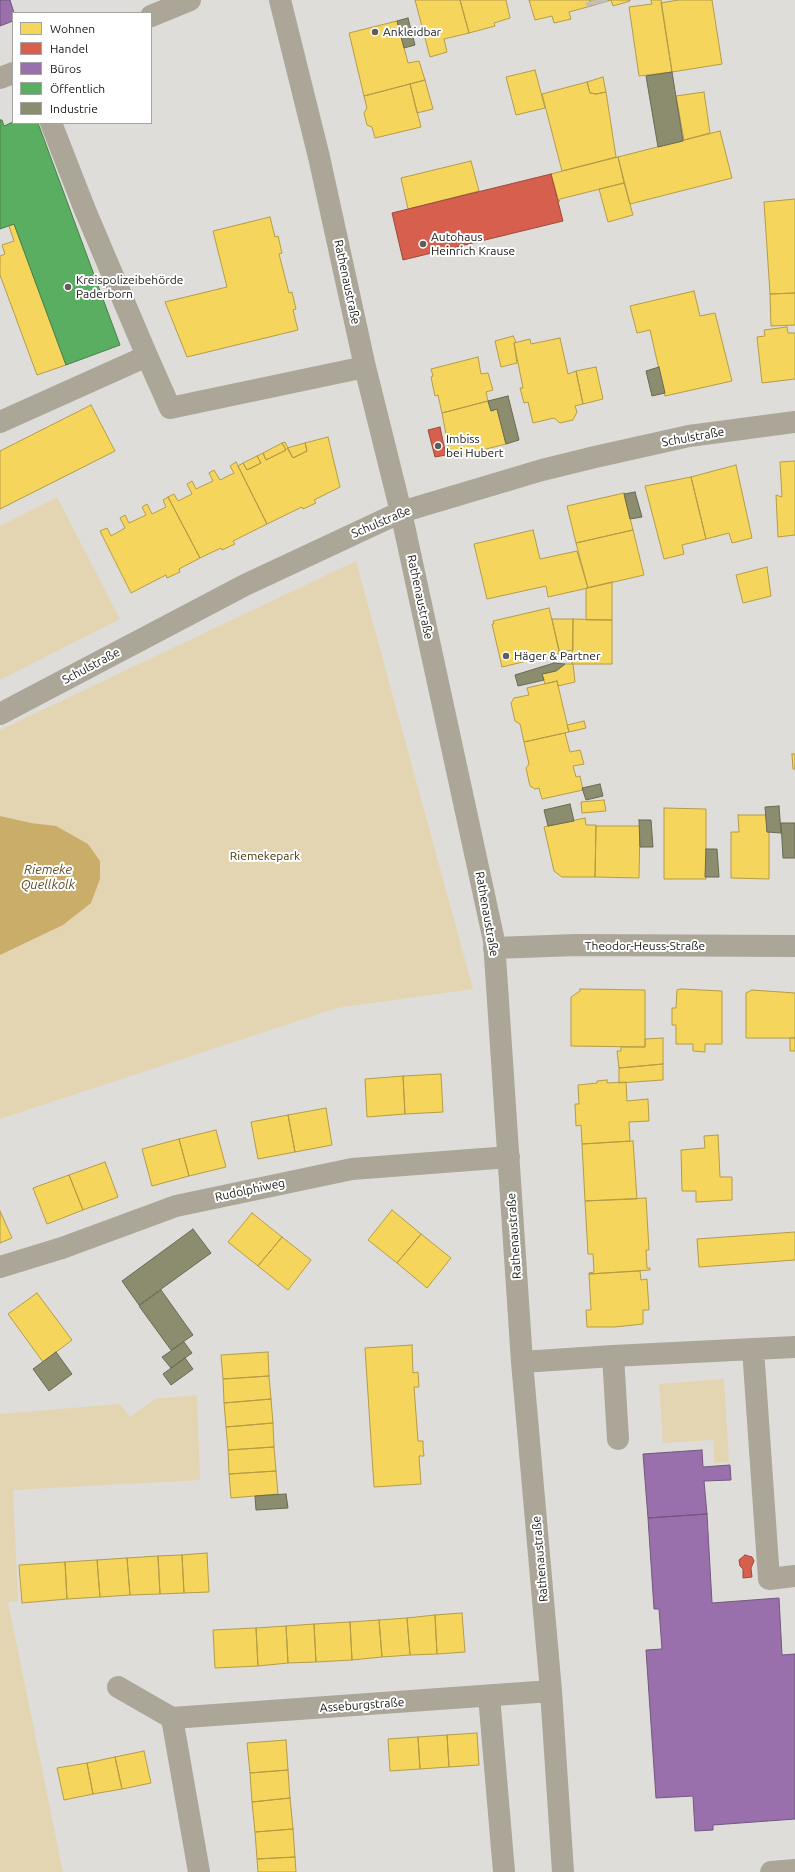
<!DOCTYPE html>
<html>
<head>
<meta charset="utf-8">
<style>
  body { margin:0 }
  #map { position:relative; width:795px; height:1872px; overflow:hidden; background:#deddd9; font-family:Ubuntu,sans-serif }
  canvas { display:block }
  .legend { position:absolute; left:12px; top:12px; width:140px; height:112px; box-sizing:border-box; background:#fff; border:1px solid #a3a3a1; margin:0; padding:5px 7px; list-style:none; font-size:12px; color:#191815 }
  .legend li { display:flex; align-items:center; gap:8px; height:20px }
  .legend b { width:20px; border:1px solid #a3a3a1 }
</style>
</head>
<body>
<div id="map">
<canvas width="795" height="1872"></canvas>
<ul class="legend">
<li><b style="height:11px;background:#f6d55c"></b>Wohnen</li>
<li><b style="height:11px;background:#d6604d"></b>Handel</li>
<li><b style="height:11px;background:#9970ab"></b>Büros</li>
<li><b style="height:11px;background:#5aae61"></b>Öffentlich</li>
<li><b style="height:11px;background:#8c8c6e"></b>Industrie</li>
</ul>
</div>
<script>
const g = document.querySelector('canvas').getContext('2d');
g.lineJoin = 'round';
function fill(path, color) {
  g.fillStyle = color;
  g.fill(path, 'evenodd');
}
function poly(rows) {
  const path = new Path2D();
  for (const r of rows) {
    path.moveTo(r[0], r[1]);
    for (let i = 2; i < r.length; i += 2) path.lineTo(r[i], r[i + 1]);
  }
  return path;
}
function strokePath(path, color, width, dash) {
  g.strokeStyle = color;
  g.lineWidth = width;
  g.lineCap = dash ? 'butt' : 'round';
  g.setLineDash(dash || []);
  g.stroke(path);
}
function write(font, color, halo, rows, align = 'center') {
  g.font = font + ' Ubuntu,sans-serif';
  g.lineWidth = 4;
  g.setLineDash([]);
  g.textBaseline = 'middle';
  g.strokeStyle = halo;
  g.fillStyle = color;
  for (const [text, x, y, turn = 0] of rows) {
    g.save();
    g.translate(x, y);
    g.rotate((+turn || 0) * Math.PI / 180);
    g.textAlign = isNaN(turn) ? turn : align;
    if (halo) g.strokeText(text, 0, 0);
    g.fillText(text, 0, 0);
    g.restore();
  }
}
fill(poly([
  [57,497,120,619,0,680,0,526],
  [356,561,473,989,337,1008,0,1119,0,955,100,862,88,844,57,827,32,823,0,816,0,730],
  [724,1379,729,1462,714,1463,713,1440,663,1443,659,1384],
  [197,1395,200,1480,13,1490,18,1601,4,1602,8,1602,63,1872,0,1872,0,1414,120,1404,130,1417,155,1399]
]), '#e4d5b2');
fill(poly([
  [0,816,31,823,56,826,88,844,100,861,100,879,91,903,63,925,0,955]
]), '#c9ad68');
const homes = poly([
  [415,0,460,0,469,33,444,39,447,52,430,57,415,0],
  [460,0,506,0,510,18,494,23,495,26,469,33,460,0],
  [529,0,590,0,591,6,569,12,571,19,554,23,552,16,535,20,529,0],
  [590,0,630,0,630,1,613,6,611,0,591,6,590,0],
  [651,0,661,0,672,72,639,76,629,7,652,4,651,0],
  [678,0,712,0,722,64,672,72,661,3,678,0],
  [397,21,408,63,419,61,425,80,364,96,349,33,397,21],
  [535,70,545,108,516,115,506,77,535,70],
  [603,77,606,92,596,94,590,93,587,82,603,77],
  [425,80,433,109,417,113,410,84,425,80],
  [587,82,590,93,596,94,606,92,616,157,562,171,542,94,587,82],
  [410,84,421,127,375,138,372,127,367,125,364,113,367,108,364,96,410,84],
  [704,92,710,133,684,140,676,96,704,92],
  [720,131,732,178,630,204,618,157,720,131],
  [618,157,624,183,560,199,559,202,551,174,618,157],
  [471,161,479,191,408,209,401,178,471,161],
  [624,183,633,215,608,222,599,189,624,183],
  [795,199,795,293,770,294,764,202,795,199],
  [270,217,275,237,278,236,282,253,279,254,289,293,292,292,296,309,293,310,298,330,187,357,165,302,227,287,213,231,270,217],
  [14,224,66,365,37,375,0,275,0,256,5,254,2,245,14,241,9,226,14,224],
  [694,291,700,316,715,313,732,381,665,396,650,330,637,333,630,306,694,291],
  [795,293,795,325,771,326,770,294,795,293],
  [787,327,788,333,795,333,795,379,762,383,757,337,765,336,764,330,787,327],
  [513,336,516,342,514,343,517,363,501,367,495,341,513,336],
  [560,338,568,374,576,371,583,404,575,406,577,412,573,420,560,423,554,418,533,423,528,402,524,403,520,388,523,388,514,343,530,339,531,344,560,338],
  [478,357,481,374,488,373,493,390,486,392,488,401,442,413,438,395,435,396,431,377,433,376,431,369,478,357],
  [596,367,603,399,583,404,576,371,596,367],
  [488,401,491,411,497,409,506,444,458,456,451,449,449,450,442,413,488,401],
  [91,405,115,451,0,509,0,451,91,405],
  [328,437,340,487,314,500,316,503,303,509,302,507,267,524,238,466,243,463,247,470,261,463,257,456,263,453,266,460,286,450,282,443,285,442,293,458,307,451,305,443,328,437],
  [282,443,286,450,266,460,263,453,282,443],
  [305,443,307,451,293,458,287,448,305,443],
  [257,456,261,463,247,470,243,463,257,456],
  [795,461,795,535,778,537,776,495,782,497,780,462,795,461],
  [236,462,267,524,233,541,235,544,222,550,221,548,200,558,168,497,174,494,178,501,192,494,187,484,192,481,196,489,213,481,209,473,214,470,220,480,234,473,230,466,236,462],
  [736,465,752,538,732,543,729,533,706,539,691,477,736,465],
  [691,477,706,539,682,545,684,554,664,559,645,486,691,477],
  [624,493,633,530,576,543,567,506,624,493],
  [168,497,200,558,179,569,180,572,167,578,166,575,131,593,100,531,107,528,111,536,125,528,120,518,125,515,129,523,146,515,142,507,147,504,152,514,166,507,163,500,168,497],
  [533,530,540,559,577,551,588,588,548,597,546,586,487,599,474,544,533,530],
  [633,530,644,575,588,588,576,543,633,530],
  [767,567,771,596,743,603,736,575,767,567],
  [612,582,612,620,586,620,586,588,612,582],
  [549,608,560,653,502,667,492,624,494,624,493,621,549,608],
  [552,619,573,619,573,650,559,652,552,619],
  [573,619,612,620,612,664,572,664,573,619],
  [565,664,573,664,575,682,558,686,557,681,545,684,542,674,556,671,565,664],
  [557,681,569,732,524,742,520,724,515,721,511,703,514,698,529,695,527,688,557,681],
  [584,721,586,728,569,732,567,725,584,721],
  [565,733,570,752,580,750,584,764,573,766,576,777,580,776,583,790,542,799,539,788,535,789,530,786,526,768,529,764,524,742,565,733],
  [792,754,795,754,795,769,793,769,792,754],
  [604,800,606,811,582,813,581,802,604,800],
  [664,808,706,809,706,879,664,879,664,808],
  [738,815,766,815,767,832,769,832,769,879,731,878,731,832,739,832,738,815],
  [585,818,586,825,596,825,595,877,562,877,554,871,544,827,585,818],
  [596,826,640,826,639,878,595,877,596,826],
  [580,989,645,990,645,1047,571,1046,571,997,580,991,580,989],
  [681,989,722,991,722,1044,705,1044,705,1052,693,1051,693,1044,676,1044,676,1025,672,1025,672,1008,676,1008,677,990,681,989],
  [752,990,795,993,795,1038,746,1038,746,993,752,990],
  [663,1038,663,1064,619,1068,617,1051,621,1051,621,1047,645,1047,645,1039,663,1038],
  [790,1038,795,1038,795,1051,790,1051,790,1038],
  [663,1064,663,1080,619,1083,619,1068,663,1064],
  [441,1074,443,1112,405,1114,403,1076,441,1074],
  [403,1076,405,1114,367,1117,365,1079,403,1076],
  [607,1080,607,1083,626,1082,627,1101,648,1099,649,1121,629,1122,630,1141,582,1144,581,1125,576,1126,575,1104,579,1104,578,1085,597,1083,597,1081,607,1080],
  [326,1108,332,1145,295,1152,288,1115,326,1108],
  [288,1115,295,1152,258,1159,251,1122,288,1115],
  [216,1130,226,1167,189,1176,179,1139,216,1130],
  [718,1135,720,1177,732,1177,732,1200,696,1202,696,1191,682,1191,681,1150,705,1148,704,1136,718,1135],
  [179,1139,189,1176,152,1186,142,1149,179,1139],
  [633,1141,637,1199,585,1201,582,1144,633,1141],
  [105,1162,118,1197,83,1210,69,1175,105,1162],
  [69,1175,83,1210,47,1224,33,1188,69,1175],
  [646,1198,649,1250,646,1250,647,1268,650,1268,650,1270,589,1274,589,1273,594,1272,593,1254,588,1254,585,1201,646,1198],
  [392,1210,421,1234,397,1263,368,1240,392,1210],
  [0,1211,12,1238,0,1243,0,1211],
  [252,1213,282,1237,258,1266,228,1242,252,1213],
  [795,1232,795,1260,699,1267,697,1239,795,1232],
  [421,1234,451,1258,427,1288,397,1263,421,1234],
  [282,1237,311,1260,288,1290,258,1266,282,1237],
  [640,1271,641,1280,647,1279,649,1310,643,1310,643,1324,615,1327,587,1327,586,1310,591,1310,589,1274,640,1271],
  [37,1293,72,1340,43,1362,8,1314,37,1293],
  [412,1345,413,1373,418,1372,419,1387,414,1387,418,1441,423,1441,423,1448,424,1456,419,1456,421,1484,374,1487,365,1348,412,1345],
  [268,1352,269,1376,223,1379,221,1355,268,1352],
  [269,1376,271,1399,224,1403,223,1379,269,1376],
  [271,1399,273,1423,226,1427,224,1403,271,1399],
  [273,1423,274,1447,228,1450,226,1427,273,1423],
  [274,1447,276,1471,229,1474,228,1450,274,1447],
  [276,1471,278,1494,231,1498,229,1474,276,1471],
  [207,1553,209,1592,184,1593,182,1555,207,1553],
  [182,1555,184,1593,160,1594,158,1556,182,1555],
  [158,1556,160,1594,130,1595,127,1558,158,1556],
  [127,1558,130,1595,100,1597,97,1560,127,1558],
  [97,1560,100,1597,67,1599,65,1562,97,1560],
  [65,1562,67,1599,22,1603,19,1565,65,1562],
  [462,1613,465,1652,437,1654,435,1615,462,1613],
  [435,1615,437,1654,410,1655,407,1618,435,1615],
  [407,1618,410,1655,382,1657,379,1620,407,1618],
  [379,1620,382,1657,352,1660,350,1622,379,1620],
  [350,1622,352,1660,316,1662,314,1624,350,1622],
  [314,1624,316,1662,288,1663,286,1626,314,1624],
  [286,1626,288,1663,258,1666,256,1628,286,1626],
  [256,1628,258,1666,215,1668,213,1630,256,1628],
  [477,1733,479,1765,449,1767,447,1735,477,1733],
  [447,1735,449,1767,420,1769,418,1737,447,1735],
  [418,1737,420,1769,390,1771,388,1739,418,1737],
  [286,1740,288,1770,250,1773,247,1743,286,1740],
  [144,1751,151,1783,122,1789,115,1757,144,1751],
  [115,1757,122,1789,93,1794,87,1763,115,1757],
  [87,1763,93,1794,64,1800,57,1768,87,1763],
  [288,1770,290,1798,252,1802,250,1773,288,1770],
  [290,1798,293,1829,255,1832,252,1802,290,1798],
  [293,1829,295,1857,257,1859,255,1832,293,1829],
  [295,1857,296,1872,258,1872,257,1859,295,1857]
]);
fill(homes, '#f6d55c');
strokePath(homes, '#b49c47', 1);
const shops = poly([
  [551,174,563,221,403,260,392,213,551,174],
  [440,427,446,455,435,457,428,430,440,427],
  [745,1555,752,1557,754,1561,751,1568,752,1577,743,1578,743,1569,740,1566,739,1560,745,1555]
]);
fill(shops, '#d6604d');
strokePath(shops, '#9d4a3c', 1);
const offices = poly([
  [0,0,10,0,14,13,13,21,0,26,0,0],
  [702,1450,703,1467,730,1465,731,1480,704,1481,707,1514,648,1518,643,1454,702,1450],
  [707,1514,712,1603,779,1598,782,1655,795,1654,795,1819,713,1825,713,1830,695,1831,693,1796,656,1798,646,1650,662,1649,659,1609,654,1609,648,1518,707,1514]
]);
fill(offices, '#9970ab');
strokePath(offices, '#73567e', 1);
const public = poly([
  [0,120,2,120,4,126,13,122,38,123,120,345,66,365,14,224,0,229,0,120]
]);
fill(public, '#5aae61');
strokePath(public, '#46814a', 1);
const industry = poly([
  [408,18,415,45,404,48,397,21,408,18],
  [672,72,683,141,658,147,646,76,672,72],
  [659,367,665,393,652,396,646,371,659,367],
  [508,396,519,440,506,444,497,409,491,411,488,401,508,396],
  [635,492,642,517,630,519,624,494,635,492],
  [554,663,565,664,556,671,542,674,544,680,518,686,515,675,554,663],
  [600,784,603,796,586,800,582,788,600,784],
  [570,804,574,821,548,826,544,810,570,804],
  [779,806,781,833,767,832,765,807,779,806],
  [639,820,651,820,653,847,640,847,639,820],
  [781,823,795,823,795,858,783,858,781,823],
  [706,849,717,849,719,877,705,877,706,849],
  [193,1229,211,1253,139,1305,122,1281,193,1229],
  [161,1290,193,1335,171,1350,139,1306,161,1290],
  [184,1342,192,1353,171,1368,162,1357,184,1342],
  [56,1352,72,1374,49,1391,33,1369,56,1352],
  [185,1358,193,1369,171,1385,163,1374,185,1358],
  [286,1494,288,1508,256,1510,255,1496,286,1494]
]);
fill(industry, '#8c8c6e');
strokePath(industry, '#6a6953', 1);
strokePath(poly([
  [596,0,597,4]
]), '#c0bfbc', 22, [22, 11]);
strokePath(poly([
  [280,0,319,157,365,367,401,512,494,941,522,1362,551,1691,563,1872],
  [151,16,190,0],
  [0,78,13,73],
  [147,356,170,408,365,367],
  [0,422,147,356,85,210,51,123],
  [0,714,245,585,401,512,542,470,595,457,689,436,795,422],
  [494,948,577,945,795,946],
  [0,1267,62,1248,176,1206,352,1169,509,1157],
  [753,1349,769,1579,795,1576],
  [613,1356,618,1439],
  [522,1362,613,1356,795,1347],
  [118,1687,172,1718,551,1691],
  [489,1696,504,1872],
  [172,1718,199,1872],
  [771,1872,795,1870]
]), '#aba698', 22);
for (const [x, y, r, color] of [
  [375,32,4,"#5e5d5a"],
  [423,244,4,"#5e5d5a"],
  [68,287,4,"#5e5d5a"],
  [438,446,4,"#5e5d5a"],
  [506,656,4,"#5e5d5a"]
]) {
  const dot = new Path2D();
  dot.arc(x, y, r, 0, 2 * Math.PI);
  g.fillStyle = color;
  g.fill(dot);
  strokePath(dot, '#fff', 1.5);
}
write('12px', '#191815', '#fff', [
  ["Ankleidbar",383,32],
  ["Autohaus",431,237],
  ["Heinrich Krause",431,251],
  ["Kreispolizeibehörde",76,280],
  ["Paderborn",76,294],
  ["Imbiss",446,439],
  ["bei Hubert",446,453],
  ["Häger & Partner",514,656]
], 'left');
write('12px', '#191815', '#fff', [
  ["Rathenaustraße",347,282,78],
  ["Schulstraße",693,437,-10],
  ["Schulstraße",381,522,-23],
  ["Rathenaustraße",420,597,78],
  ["Schulstraße",91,666,-28],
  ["Rathenaustraße",487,914,80],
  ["Theodor-Heuss-Straße",645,946],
  ["Rudolphiweg",250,1190,-12],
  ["Rathenaustraße",514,1236,-94],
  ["Rathenaustraße",540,1559,-95],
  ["Asseburgstraße",362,1705,-4]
]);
write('12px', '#45340b', '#fff', [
  ["Riemekepark",265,856]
]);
write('italic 13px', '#5e4d26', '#fff', [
  ["Riemeke",48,870],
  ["Quellkolk",48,885]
]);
</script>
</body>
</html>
